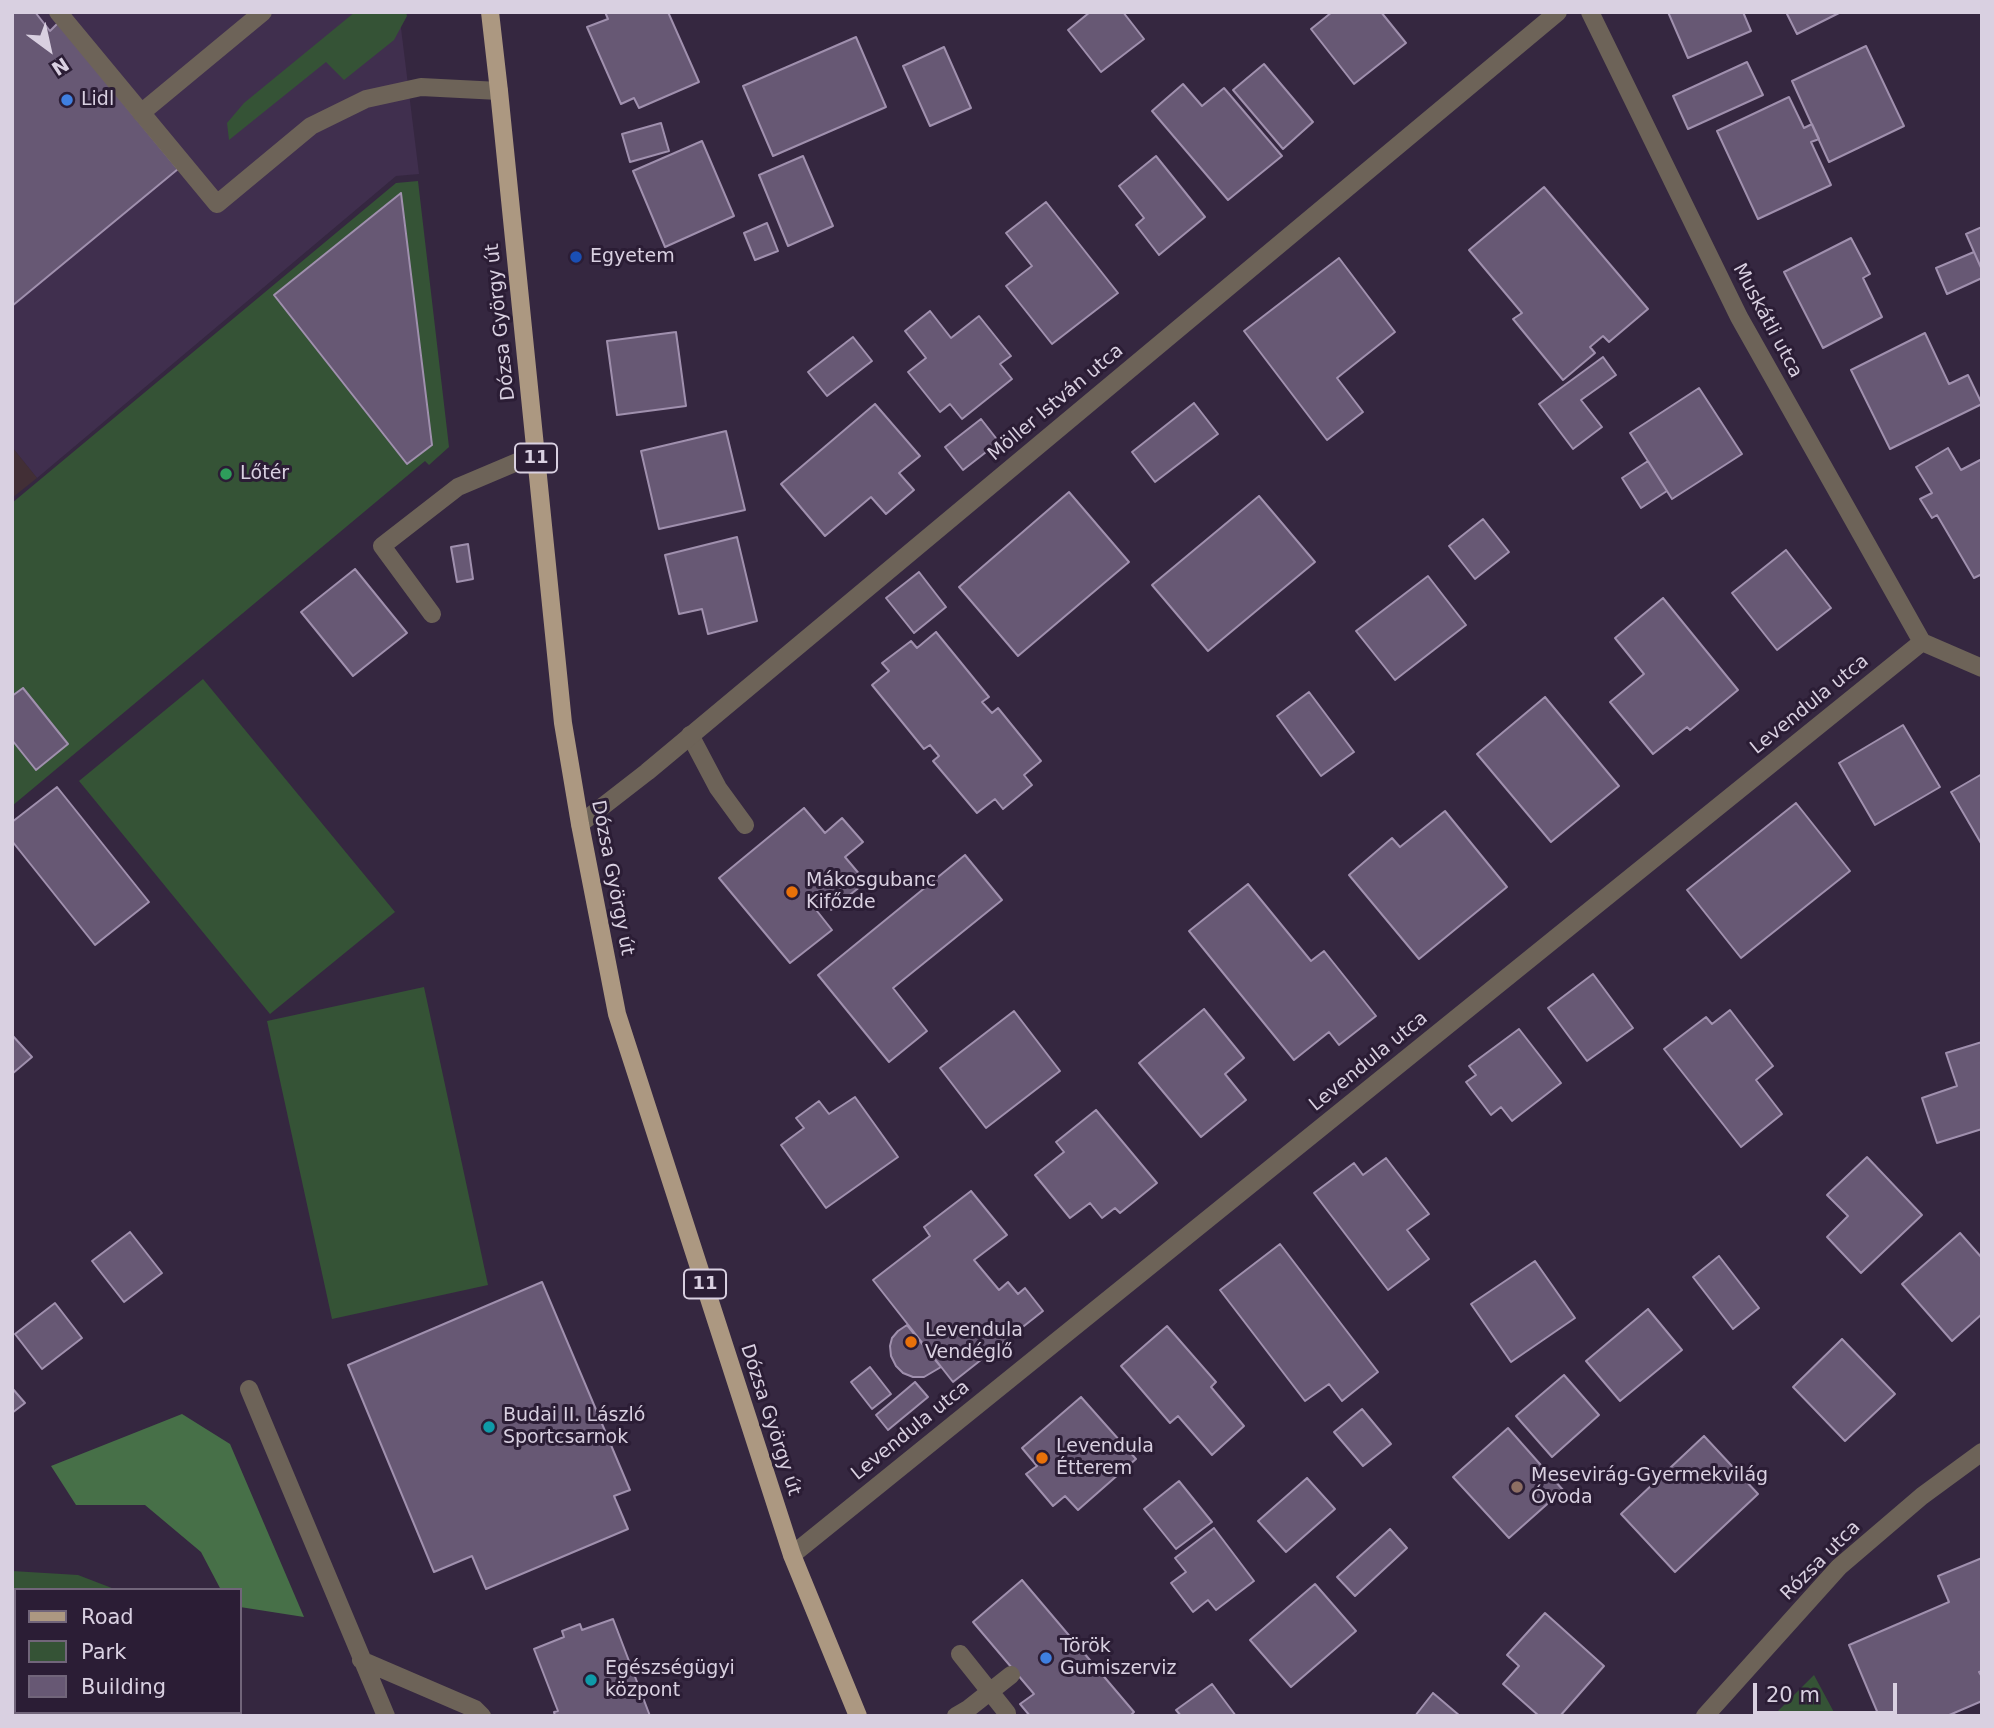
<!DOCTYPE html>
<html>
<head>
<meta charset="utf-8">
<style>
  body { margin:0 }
  #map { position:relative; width:1994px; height:1728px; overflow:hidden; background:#352740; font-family:"DejaVu Sans",sans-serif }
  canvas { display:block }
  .frame { position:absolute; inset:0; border:14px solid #d9d0e1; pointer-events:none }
  .legend { position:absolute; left:14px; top:1588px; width:228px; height:126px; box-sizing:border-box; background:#2b1d35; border:2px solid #71657a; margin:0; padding:9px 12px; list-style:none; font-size:21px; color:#d9d0e1 }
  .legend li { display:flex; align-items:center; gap:14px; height:35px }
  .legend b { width:35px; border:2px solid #71657a }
  .north { position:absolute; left:14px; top:14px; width:70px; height:70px; -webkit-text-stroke:5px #2b1d35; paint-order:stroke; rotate:147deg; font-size:19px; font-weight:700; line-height:28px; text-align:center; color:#d9d0e1 }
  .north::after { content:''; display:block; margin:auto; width:24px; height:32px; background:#d9d0e1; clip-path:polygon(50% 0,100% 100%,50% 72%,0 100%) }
  .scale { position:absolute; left:1753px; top:1683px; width:144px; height:32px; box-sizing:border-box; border:4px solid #d9d0e1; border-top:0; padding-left:9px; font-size:21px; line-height:24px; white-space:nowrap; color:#d9d0e1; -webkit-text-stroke:5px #2b1d35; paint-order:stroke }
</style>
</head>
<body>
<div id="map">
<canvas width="1994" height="1728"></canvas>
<div class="frame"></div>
<ul class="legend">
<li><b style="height:9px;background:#ac9881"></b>Road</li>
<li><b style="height:19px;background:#355336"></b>Park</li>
<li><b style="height:19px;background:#675874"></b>Building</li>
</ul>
<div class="north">N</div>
<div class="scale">20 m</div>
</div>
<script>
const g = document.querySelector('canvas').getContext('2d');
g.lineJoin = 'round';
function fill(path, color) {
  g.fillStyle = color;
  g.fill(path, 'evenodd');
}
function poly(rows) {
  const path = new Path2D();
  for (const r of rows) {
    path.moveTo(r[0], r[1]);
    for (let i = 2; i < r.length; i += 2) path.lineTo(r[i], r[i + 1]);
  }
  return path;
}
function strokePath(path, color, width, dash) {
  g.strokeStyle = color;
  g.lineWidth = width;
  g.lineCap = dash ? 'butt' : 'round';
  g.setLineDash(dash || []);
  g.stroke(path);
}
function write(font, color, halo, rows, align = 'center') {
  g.font = font + ' "DejaVu Sans",sans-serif';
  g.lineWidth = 6;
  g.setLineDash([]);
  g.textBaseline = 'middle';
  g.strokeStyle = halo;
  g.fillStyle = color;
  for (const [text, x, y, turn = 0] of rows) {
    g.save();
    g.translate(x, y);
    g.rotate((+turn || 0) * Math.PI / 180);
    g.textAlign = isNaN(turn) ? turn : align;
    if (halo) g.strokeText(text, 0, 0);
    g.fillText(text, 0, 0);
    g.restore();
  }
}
fill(poly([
  [12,12,399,12,419,174,396,176,37,478,12,447]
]), '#402f4e');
fill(poly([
  [12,447,37,478,12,498]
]), '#422f36');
fill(poly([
  [355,12,406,12,407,16,394,40,344,80,326,62,229,140,227,123,244,103],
  [418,181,449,447,429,465,425,461,12,806,12,503,396,183],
  [203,679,395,912,270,1014,79,781],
  [424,987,488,1285,332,1319,267,1021],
  [12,1571,78,1575,117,1590,16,1590,16,1712,226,1712,227,1716,12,1716],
  [1814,1675,1836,1716,1773,1716]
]), '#355336');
fill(poly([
  [182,1414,230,1444,304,1617,240,1607,240,1590,221,1590,201,1552,145,1505,76,1505,51,1466]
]), '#477048');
const building = poly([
  [12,12,35,12,50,31,58,23,178,169,12,306,12,12],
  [605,12,668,12,699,82,639,108,634,98,621,104,587,27,608,19,605,12],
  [1090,12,1123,12,1144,39,1101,72,1068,30,1090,12],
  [1332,12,1381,12,1406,43,1354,84,1311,29,1332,12],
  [1668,12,1743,12,1751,31,1688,58,1668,12],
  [1786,12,1841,12,1797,34,1786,12],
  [856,37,886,107,773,156,743,86,856,37],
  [1866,46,1904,126,1829,162,1792,81,1866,46],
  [944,47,971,108,930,126,903,66,944,47],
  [1747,62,1763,95,1688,129,1673,96,1747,62],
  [1264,64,1313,122,1283,149,1233,90,1264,64],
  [1183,84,1202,106,1224,88,1282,156,1228,200,1152,111,1183,84],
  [1789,97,1804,128,1812,124,1819,139,1811,142,1831,185,1758,219,1717,131,1789,97],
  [661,123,669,151,630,162,622,134,661,123],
  [702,141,734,216,665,247,633,171,702,141],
  [803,156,833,226,788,246,759,175,803,156],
  [1156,156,1205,217,1159,255,1136,225,1144,218,1119,186,1156,156],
  [1544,187,1648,309,1609,342,1603,336,1590,347,1595,353,1563,380,1513,319,1522,313,1469,250,1544,187],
  [401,193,432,445,407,464,274,295,401,193],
  [1046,202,1118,293,1052,344,1006,286,1032,266,1006,233,1046,202],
  [767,223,778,251,755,260,744,233,767,223],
  [1982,227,1982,270,1966,234,1982,227],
  [1851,238,1870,274,1863,278,1882,317,1823,348,1784,272,1851,238],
  [1974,252,1982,270,1982,278,1947,294,1936,268,1974,252],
  [1339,258,1395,332,1337,378,1363,412,1327,440,1244,331,1339,258],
  [930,311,951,338,979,316,1011,356,1000,364,1012,379,962,419,950,404,940,412,908,372,926,358,905,331,930,311],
  [676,332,686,406,617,415,607,341,676,332],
  [1925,333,1949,384,1968,375,1982,404,1890,449,1851,370,1925,333],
  [853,337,872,361,827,396,808,372,853,337],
  [1603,357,1616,375,1581,400,1602,427,1573,449,1539,404,1603,357],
  [1699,388,1742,454,1672,499,1630,433,1699,388],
  [1194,403,1218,434,1155,482,1132,452,1194,403],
  [875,404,920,456,899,473,914,490,886,514,871,497,825,536,781,484,875,404],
  [981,419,999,442,963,470,945,447,981,419],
  [726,431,745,510,659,529,641,451,726,431],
  [1948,448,1961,470,1982,459,1982,574,1974,578,1937,515,1932,518,1920,499,1932,493,1916,467,1948,448],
  [1648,461,1667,491,1641,508,1622,478,1648,461],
  [1069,492,1129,562,1018,656,959,587,1069,492],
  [1259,496,1315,562,1208,651,1152,585,1259,496],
  [1483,519,1509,552,1475,579,1449,546,1483,519],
  [737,537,757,621,708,634,702,609,679,614,665,555,737,537],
  [468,544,473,579,457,582,451,547,468,544],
  [1786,550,1831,608,1777,650,1732,593,1786,550],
  [355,569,407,633,353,676,301,612,355,569],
  [919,572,946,607,914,633,886,598,919,572],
  [1428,576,1466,625,1395,680,1356,631,1428,576],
  [1663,598,1738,690,1690,730,1687,727,1653,754,1610,702,1644,674,1615,638,1663,598],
  [936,632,989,697,982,702,992,713,998,708,1041,761,1024,775,1032,785,1003,809,995,799,977,813,933,761,939,756,930,745,924,749,872,685,889,671,882,663,911,641,917,648,936,632],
  [23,688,68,744,36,770,12,740,12,696,23,688],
  [1309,692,1354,752,1321,776,1277,716,1309,692],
  [1545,697,1619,786,1551,842,1477,754,1545,697],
  [1903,725,1940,787,1875,825,1839,763,1903,725],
  [1982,774,1982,845,1951,792,1982,774],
  [57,787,149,902,95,945,12,841,12,822,57,787],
  [1796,803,1850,871,1741,958,1687,890,1796,803],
  [804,808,825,833,842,818,863,842,845,857,866,882,831,910,826,903,817,911,832,930,790,963,719,878,804,808],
  [1445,811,1507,887,1419,959,1349,875,1392,838,1400,847,1445,811],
  [965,855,1002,900,893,988,927,1031,889,1062,818,975,965,855],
  [1248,884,1311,961,1324,951,1376,1016,1339,1045,1329,1032,1294,1060,1189,931,1248,884],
  [1593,974,1633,1028,1587,1061,1548,1008,1593,974],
  [1204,1009,1244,1058,1225,1074,1246,1100,1201,1137,1139,1063,1204,1009],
  [1730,1010,1773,1066,1756,1080,1782,1114,1741,1147,1664,1049,1706,1017,1712,1024,1730,1010],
  [1014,1011,1060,1071,986,1128,940,1068,1014,1011],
  [1519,1029,1561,1083,1512,1121,1501,1107,1491,1115,1466,1082,1476,1075,1469,1066,1519,1029],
  [12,1035,32,1057,12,1074,12,1035],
  [1982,1042,1982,1129,1937,1143,1922,1098,1957,1086,1946,1053,1982,1042],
  [855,1097,898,1157,826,1208,781,1145,804,1128,796,1118,819,1101,829,1114,855,1097],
  [1096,1110,1157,1183,1120,1213,1115,1208,1102,1218,1090,1203,1070,1218,1035,1175,1064,1152,1056,1142,1096,1110],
  [1867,1157,1922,1215,1861,1273,1827,1237,1848,1216,1827,1195,1867,1157],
  [1386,1158,1429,1214,1407,1230,1429,1259,1388,1290,1314,1193,1354,1163,1363,1175,1386,1158],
  [971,1191,1007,1235,974,1260,999,1290,1008,1282,1018,1294,1025,1288,1043,1311,953,1382,873,1280,930,1236,924,1227,971,1191],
  [130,1232,162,1273,124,1302,92,1261,130,1232],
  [1960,1233,1982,1258,1982,1314,1952,1341,1902,1284,1960,1233],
  [1280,1244,1378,1372,1342,1401,1329,1384,1305,1401,1220,1290,1280,1244],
  [1719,1256,1759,1308,1733,1329,1693,1277,1719,1256],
  [1535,1261,1575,1318,1511,1362,1471,1304,1535,1261],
  [542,1282,630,1490,614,1496,628,1529,486,1589,472,1556,434,1572,348,1365,542,1282],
  [55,1303,82,1338,42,1369,15,1334,55,1303],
  [1648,1309,1682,1350,1620,1401,1586,1361,1648,1309],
  [907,1325,941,1367,924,1377,913,1377,903,1373,896,1366,891,1356,890,1346,892,1338,898,1331,907,1325],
  [1167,1326,1216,1382,1211,1387,1244,1426,1212,1455,1178,1416,1170,1423,1121,1366,1167,1326],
  [1842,1339,1895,1394,1845,1441,1793,1387,1842,1339],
  [870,1367,891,1394,872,1409,851,1382,870,1367],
  [1564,1375,1599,1415,1552,1457,1516,1416,1564,1375],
  [915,1382,928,1397,888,1430,876,1415,915,1382],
  [12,1388,25,1403,12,1413,12,1388],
  [1081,1397,1136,1459,1078,1510,1065,1496,1053,1506,1026,1474,1037,1466,1022,1448,1081,1397],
  [1362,1409,1391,1444,1363,1466,1334,1432,1362,1409],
  [1508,1428,1563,1490,1509,1538,1453,1477,1508,1428],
  [1704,1436,1758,1494,1675,1572,1621,1514,1704,1436],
  [1307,1478,1335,1509,1286,1552,1258,1521,1307,1478],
  [1179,1481,1212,1522,1176,1549,1144,1509,1179,1481],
  [1214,1528,1254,1581,1216,1610,1208,1600,1193,1612,1171,1583,1186,1572,1175,1558,1214,1528],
  [1390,1529,1407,1548,1355,1596,1337,1577,1390,1529],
  [1982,1558,1982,1671,1979,1672,1982,1677,1982,1701,1947,1716,1879,1716,1849,1645,1949,1602,1938,1576,1982,1558],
  [1022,1580,1134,1712,1130,1716,1030,1716,1020,1704,1034,1694,973,1622,1022,1580],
  [1315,1584,1356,1631,1291,1687,1250,1640,1315,1584],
  [1545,1613,1604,1666,1560,1716,1539,1716,1503,1684,1519,1666,1507,1655,1545,1613],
  [613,1619,650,1716,555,1716,554,1712,558,1711,534,1649,564,1637,562,1631,580,1624,582,1630,613,1619],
  [1212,1684,1236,1716,1181,1716,1176,1710,1212,1684],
  [1433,1693,1460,1716,1415,1716,1433,1693]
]);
fill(building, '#675874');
strokePath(building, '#a090ae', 2);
strokePath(poly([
  [58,12,217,204,311,126,366,99,421,87,499,91],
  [141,113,263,12],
  [432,614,382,546,458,487,536,454],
  [690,735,718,788,745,825],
  [249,1389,386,1716],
  [960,1654,1007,1713],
  [361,1660,475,1709,482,1716],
  [956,1716,968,1709,1011,1675]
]), '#6d6358', 18);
strokePath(poly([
  [1590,12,1739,317,1922,642],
  [580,824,647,772,1558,12],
  [792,1555,1922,642,1982,668],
  [1705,1716,1839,1567,1922,1496,1982,1452]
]), '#6d6358', 18);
strokePath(poly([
  [490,12,499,91,563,723,580,824,617,1014,792,1555,858,1716]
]), '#ac9881', 18);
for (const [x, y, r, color] of [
  [67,100,7,"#3f7fe0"],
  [576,257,7,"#1a4fb4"],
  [226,474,7,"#2e9e5b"],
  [792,892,7,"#e8710a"],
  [911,1342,7,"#e8710a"],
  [489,1427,7,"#0f9aa8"],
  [1042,1458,7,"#e8710a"],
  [1517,1487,7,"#8d6e63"],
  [1046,1658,7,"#3f7fe0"],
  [591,1680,7,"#0f9aa8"]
]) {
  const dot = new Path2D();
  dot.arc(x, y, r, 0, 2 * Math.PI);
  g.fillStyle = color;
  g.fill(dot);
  strokePath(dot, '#2b1d35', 2.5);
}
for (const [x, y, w] of [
  [536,458,42],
  [705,1284,42]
]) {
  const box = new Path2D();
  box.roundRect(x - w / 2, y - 14.5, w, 29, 5);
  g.fillStyle = '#2b1d35';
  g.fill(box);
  strokePath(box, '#d9d0e1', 2);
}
write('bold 18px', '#d9d0e1', null, [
  ["11",536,458],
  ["11",705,1284]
]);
write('19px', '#d9d0e1', '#2b1d35', [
  ["Lidl",81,100],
  ["Egyetem",590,257],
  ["Lőtér",240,474],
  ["Mákosgubanc",806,881],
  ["Kifőzde",806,903],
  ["Levendula",925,1331],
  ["Vendéglő",925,1353],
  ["Budai II. László",503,1416],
  ["Sportcsarnok",503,1438],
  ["Levendula",1056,1447],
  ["Étterem",1056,1469],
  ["Mesevirág-Gyermekvilág",1531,1476],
  ["Óvoda",1531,1498],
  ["Török",1060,1647],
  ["Gumiszerviz",1060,1669],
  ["Egészségügyi",605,1669],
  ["központ",605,1691]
], 'left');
write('19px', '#d9d0e1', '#2b1d35', [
  ["Muskátli utca",1767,321,62],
  ["Dózsa György út",501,322,-96],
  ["Möller István utca",1056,403,-40],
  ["Levendula utca",1810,705,-39],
  ["Dózsa György út",612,878,79],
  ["Levendula utca",1369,1062,-39],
  ["Dózsa György út",770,1420,72],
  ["Levendula utca",911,1431,-39],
  ["Rózsa utca",1821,1561,-45]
]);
</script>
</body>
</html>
